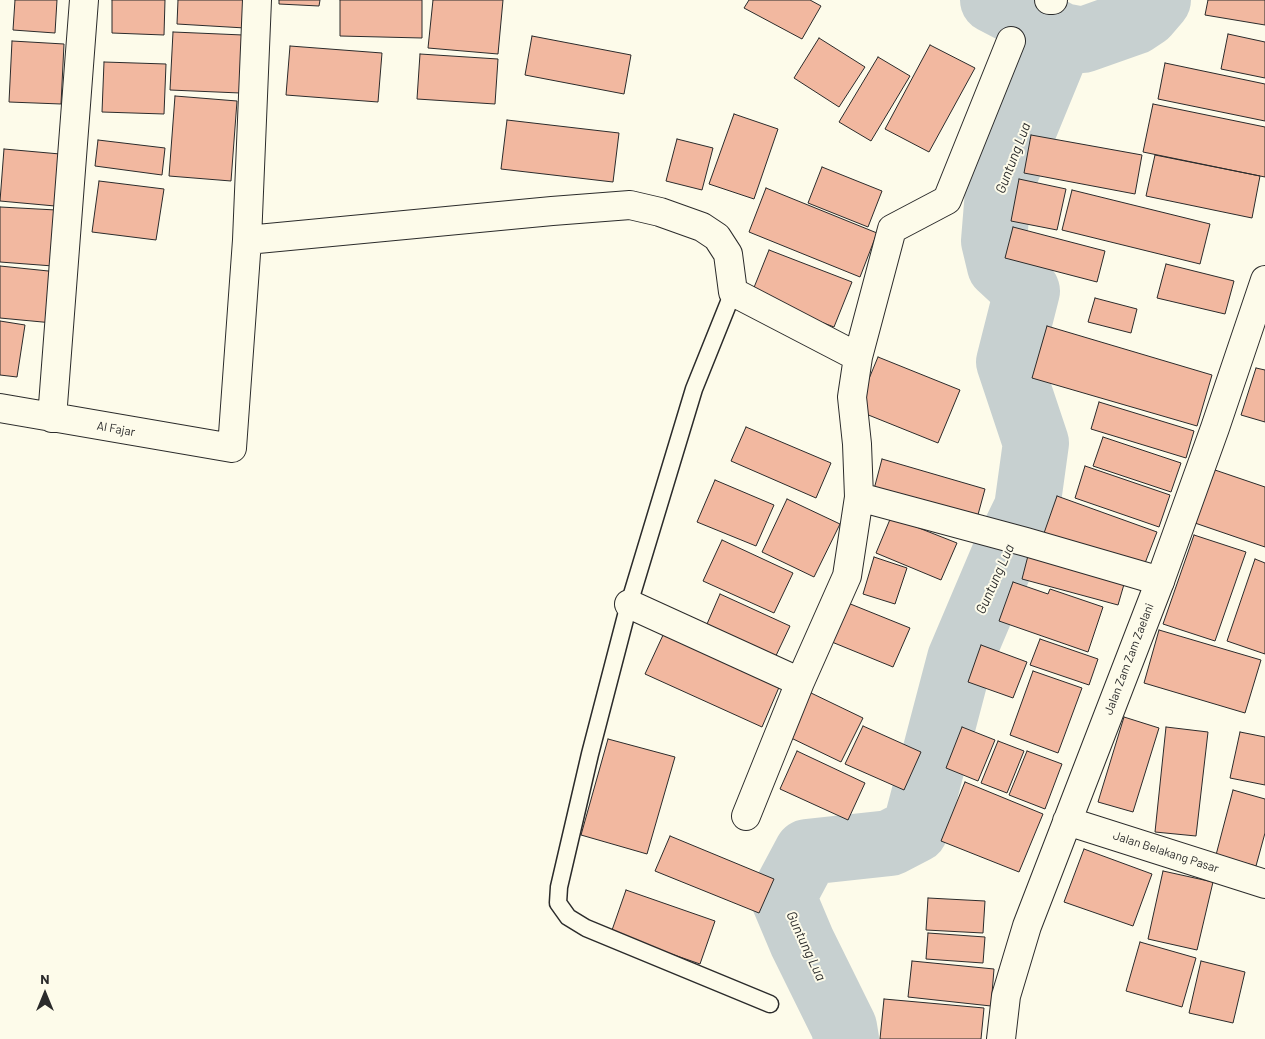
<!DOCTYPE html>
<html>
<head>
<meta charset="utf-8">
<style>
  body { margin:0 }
  #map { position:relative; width:1265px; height:1039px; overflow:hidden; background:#fdfbea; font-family:Barlow,sans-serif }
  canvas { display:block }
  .north { position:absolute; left:20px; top:969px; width:50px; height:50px; -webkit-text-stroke:4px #fdfbea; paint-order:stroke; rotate:0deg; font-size:14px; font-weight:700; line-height:20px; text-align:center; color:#2b2b2b }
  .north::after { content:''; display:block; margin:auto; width:18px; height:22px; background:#2b2b2b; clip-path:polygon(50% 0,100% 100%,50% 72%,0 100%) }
</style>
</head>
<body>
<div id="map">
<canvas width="1265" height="1039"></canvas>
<div class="north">N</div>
</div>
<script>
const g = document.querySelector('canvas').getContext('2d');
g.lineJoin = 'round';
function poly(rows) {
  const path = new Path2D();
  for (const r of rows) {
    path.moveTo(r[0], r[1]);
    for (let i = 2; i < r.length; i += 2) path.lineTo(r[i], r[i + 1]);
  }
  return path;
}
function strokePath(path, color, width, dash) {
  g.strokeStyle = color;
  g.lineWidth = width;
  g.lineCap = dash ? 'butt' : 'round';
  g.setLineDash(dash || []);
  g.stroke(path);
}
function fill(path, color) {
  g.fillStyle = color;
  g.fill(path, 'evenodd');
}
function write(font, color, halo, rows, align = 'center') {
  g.font = font + ' Barlow,sans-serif';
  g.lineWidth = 4;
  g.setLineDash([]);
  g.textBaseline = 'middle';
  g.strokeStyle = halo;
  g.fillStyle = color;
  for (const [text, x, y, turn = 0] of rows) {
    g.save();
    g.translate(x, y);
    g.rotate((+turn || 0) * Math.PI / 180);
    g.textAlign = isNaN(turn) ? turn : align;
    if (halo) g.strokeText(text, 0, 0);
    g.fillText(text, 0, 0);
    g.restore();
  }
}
strokePath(poly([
  [993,0,1062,36,1083,40,1134,22,1146,14,1158,0],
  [846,1039,844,1027,802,942,783,897,807,852,890,843,915,830,960,659,1005,553,1027,508,1036,443,1009,362,1027,291,1000,266,994,241,998,192,1062,36]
]), '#c7d0d0', 66);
const building = poly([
  [15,0,57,0,55,33,13,30,15,0],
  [112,0,165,0,164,35,112,33,112,0],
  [178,0,246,0,245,28,177,24,178,0],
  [279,0,320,0,319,6,279,4,279,0],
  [340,0,422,0,422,38,340,36,340,0],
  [433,0,503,0,498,54,428,48,433,0],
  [749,0,810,0,821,6,802,39,744,8,749,0],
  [1208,0,1265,0,1265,25,1205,15,1208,0],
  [173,32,243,35,240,93,170,90,173,32],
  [1228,34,1265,42,1265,78,1221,69,1228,34],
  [532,36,631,55,624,94,525,75,532,36],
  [819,38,865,67,839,107,794,78,819,38],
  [12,41,64,44,61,104,9,102,12,41],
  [930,45,975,68,929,152,885,129,930,45],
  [290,46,382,53,378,102,286,95,290,46],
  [420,54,498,59,495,104,417,99,420,54],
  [878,57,910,76,871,141,839,122,878,57],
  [104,62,166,64,164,114,102,112,104,62],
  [1165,63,1265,84,1265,121,1158,99,1165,63],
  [175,96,237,101,231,181,169,176,175,96],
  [1153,104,1265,127,1265,177,1143,152,1153,104],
  [734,114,778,129,754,199,709,184,734,114],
  [507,120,619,133,613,182,501,169,507,120],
  [1031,135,1142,155,1135,194,1024,173,1031,135],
  [677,139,713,148,702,190,666,181,677,139],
  [98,140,165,148,162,175,95,166,98,140],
  [4,149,60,154,55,206,0,201,4,149],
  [1155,155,1260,176,1252,218,1146,196,1155,155],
  [822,167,882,191,868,227,808,203,822,167],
  [1019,179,1066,189,1057,230,1011,221,1019,179],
  [99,181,164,189,156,240,92,232,99,181],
  [766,188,877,233,860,277,749,232,766,188],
  [1072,190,1210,224,1200,264,1062,230,1072,190],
  [0,207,56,210,53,266,0,262,0,207],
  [1013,227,1105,251,1097,282,1005,258,1013,227],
  [769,250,852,282,834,327,751,295,769,250],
  [1166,264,1234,281,1225,314,1157,298,1166,264],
  [0,266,58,272,53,323,0,318,0,266],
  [1095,298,1137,309,1131,333,1088,322,1095,298],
  [0,321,25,325,17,377,0,375,0,321],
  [1047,326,1212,375,1197,426,1032,378,1047,326],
  [878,357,960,390,938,443,856,410,878,357],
  [1256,368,1265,370,1265,422,1241,415,1256,368],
  [1099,402,1194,431,1186,458,1091,429,1099,402],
  [746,427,831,463,816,498,731,461,746,427],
  [1103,437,1181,463,1171,492,1093,466,1103,437],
  [882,459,985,489,976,522,873,493,882,459],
  [1085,466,1170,495,1159,527,1075,498,1085,466],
  [1212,469,1265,487,1265,547,1192,522,1212,469],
  [715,480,774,505,756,546,697,522,715,480],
  [1057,496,1157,532,1142,571,1043,536,1057,496],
  [787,499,840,524,814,577,762,552,787,499],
  [891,517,957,543,941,580,876,553,891,517],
  [1194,535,1246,552,1215,641,1163,624,1194,535],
  [722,540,793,573,774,613,703,581,722,540],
  [1030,548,1127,574,1118,605,1022,579,1030,548],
  [874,557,907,568,895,604,863,594,874,557],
  [1255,559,1265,563,1265,654,1227,641,1255,559],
  [1013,582,1048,594,1050,589,1103,607,1088,652,999,621,1013,582],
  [720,594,790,626,773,662,704,631,720,594],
  [843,601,910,628,893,667,827,640,843,601],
  [1159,630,1261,660,1245,713,1144,683,1159,630],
  [664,633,780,685,762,727,645,674,664,633],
  [1040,639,1098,659,1089,685,1030,665,1040,639],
  [981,645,1027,662,1013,698,968,682,981,645],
  [1033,671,1082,688,1058,753,1010,735,1033,671],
  [809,692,863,718,841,762,787,736,809,692],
  [1124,717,1159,728,1133,812,1098,802,1124,717],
  [863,726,921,752,904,790,845,764,863,726],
  [962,727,995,740,978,781,946,768,962,727],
  [1166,727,1208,732,1196,836,1155,832,1166,727],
  [1240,732,1265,737,1265,785,1230,778,1240,732],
  [608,739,675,757,647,854,581,835,608,739],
  [998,741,1024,751,1007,793,981,783,998,741],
  [797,751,865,783,848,820,780,789,797,751],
  [1027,751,1062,764,1045,809,1009,795,1027,751],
  [965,782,1043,814,1019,872,941,841,965,782],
  [1233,790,1265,799,1265,833,1256,866,1216,855,1233,790],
  [670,836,774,879,759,913,655,871,670,836],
  [1084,849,1152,874,1133,926,1064,902,1084,849],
  [1163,871,1213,882,1197,950,1148,939,1163,871],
  [626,890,715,921,700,964,611,933,626,890],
  [928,898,985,901,983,933,926,930,928,898],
  [928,933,985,937,983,963,926,959,928,933],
  [1140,942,1196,958,1182,1007,1126,991,1140,942],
  [912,961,994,969,991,1006,908,997,912,961],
  [1201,961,1245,972,1233,1023,1189,1013,1201,961],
  [884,999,984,1008,981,1039,880,1039,884,999]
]);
fill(building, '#f2b8a0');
strokePath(building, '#2b2b2b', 1);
const lane = poly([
  [733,292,694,389,629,604,590,754,559,887,558,903,568,917,586,928,770,1004]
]);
const street = poly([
  [1049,0,1053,0],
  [247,240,552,211,630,205,660,212,702,227,717,237,728,254,733,292,858,357],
  [0,408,232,448,247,240,257,0],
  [52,418,84,0],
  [859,497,857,444,852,397,858,357,892,229,947,200,1011,41],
  [629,604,800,682,847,576,859,497,1026,542,1160,581],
  [746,816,800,682]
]);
const secondary = poly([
  [1067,821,1265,884],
  [1001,1039,1006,996,1027,926,1160,581,1215,428,1265,280]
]);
strokePath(lane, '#2b2b2b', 19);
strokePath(street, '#2b2b2b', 30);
strokePath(secondary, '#2b2b2b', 30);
strokePath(lane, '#fdfbea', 16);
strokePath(street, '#fdfbea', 28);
strokePath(secondary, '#fdfbea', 28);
write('12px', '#2b2b2b', '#fdfbea', [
  ["Al Fajar",116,429,10],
  ["Jalan Zam Zam Zaelani",1129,659,-69],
  ["Jalan Belakang Pasar",1166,852,18]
]);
write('italic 14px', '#2b2b2b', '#fdfbea', [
  ["Guntung Lua",1013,158,-69],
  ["Guntung Lua",995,579,-66],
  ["Guntung Lua",806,946,65]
]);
</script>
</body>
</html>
